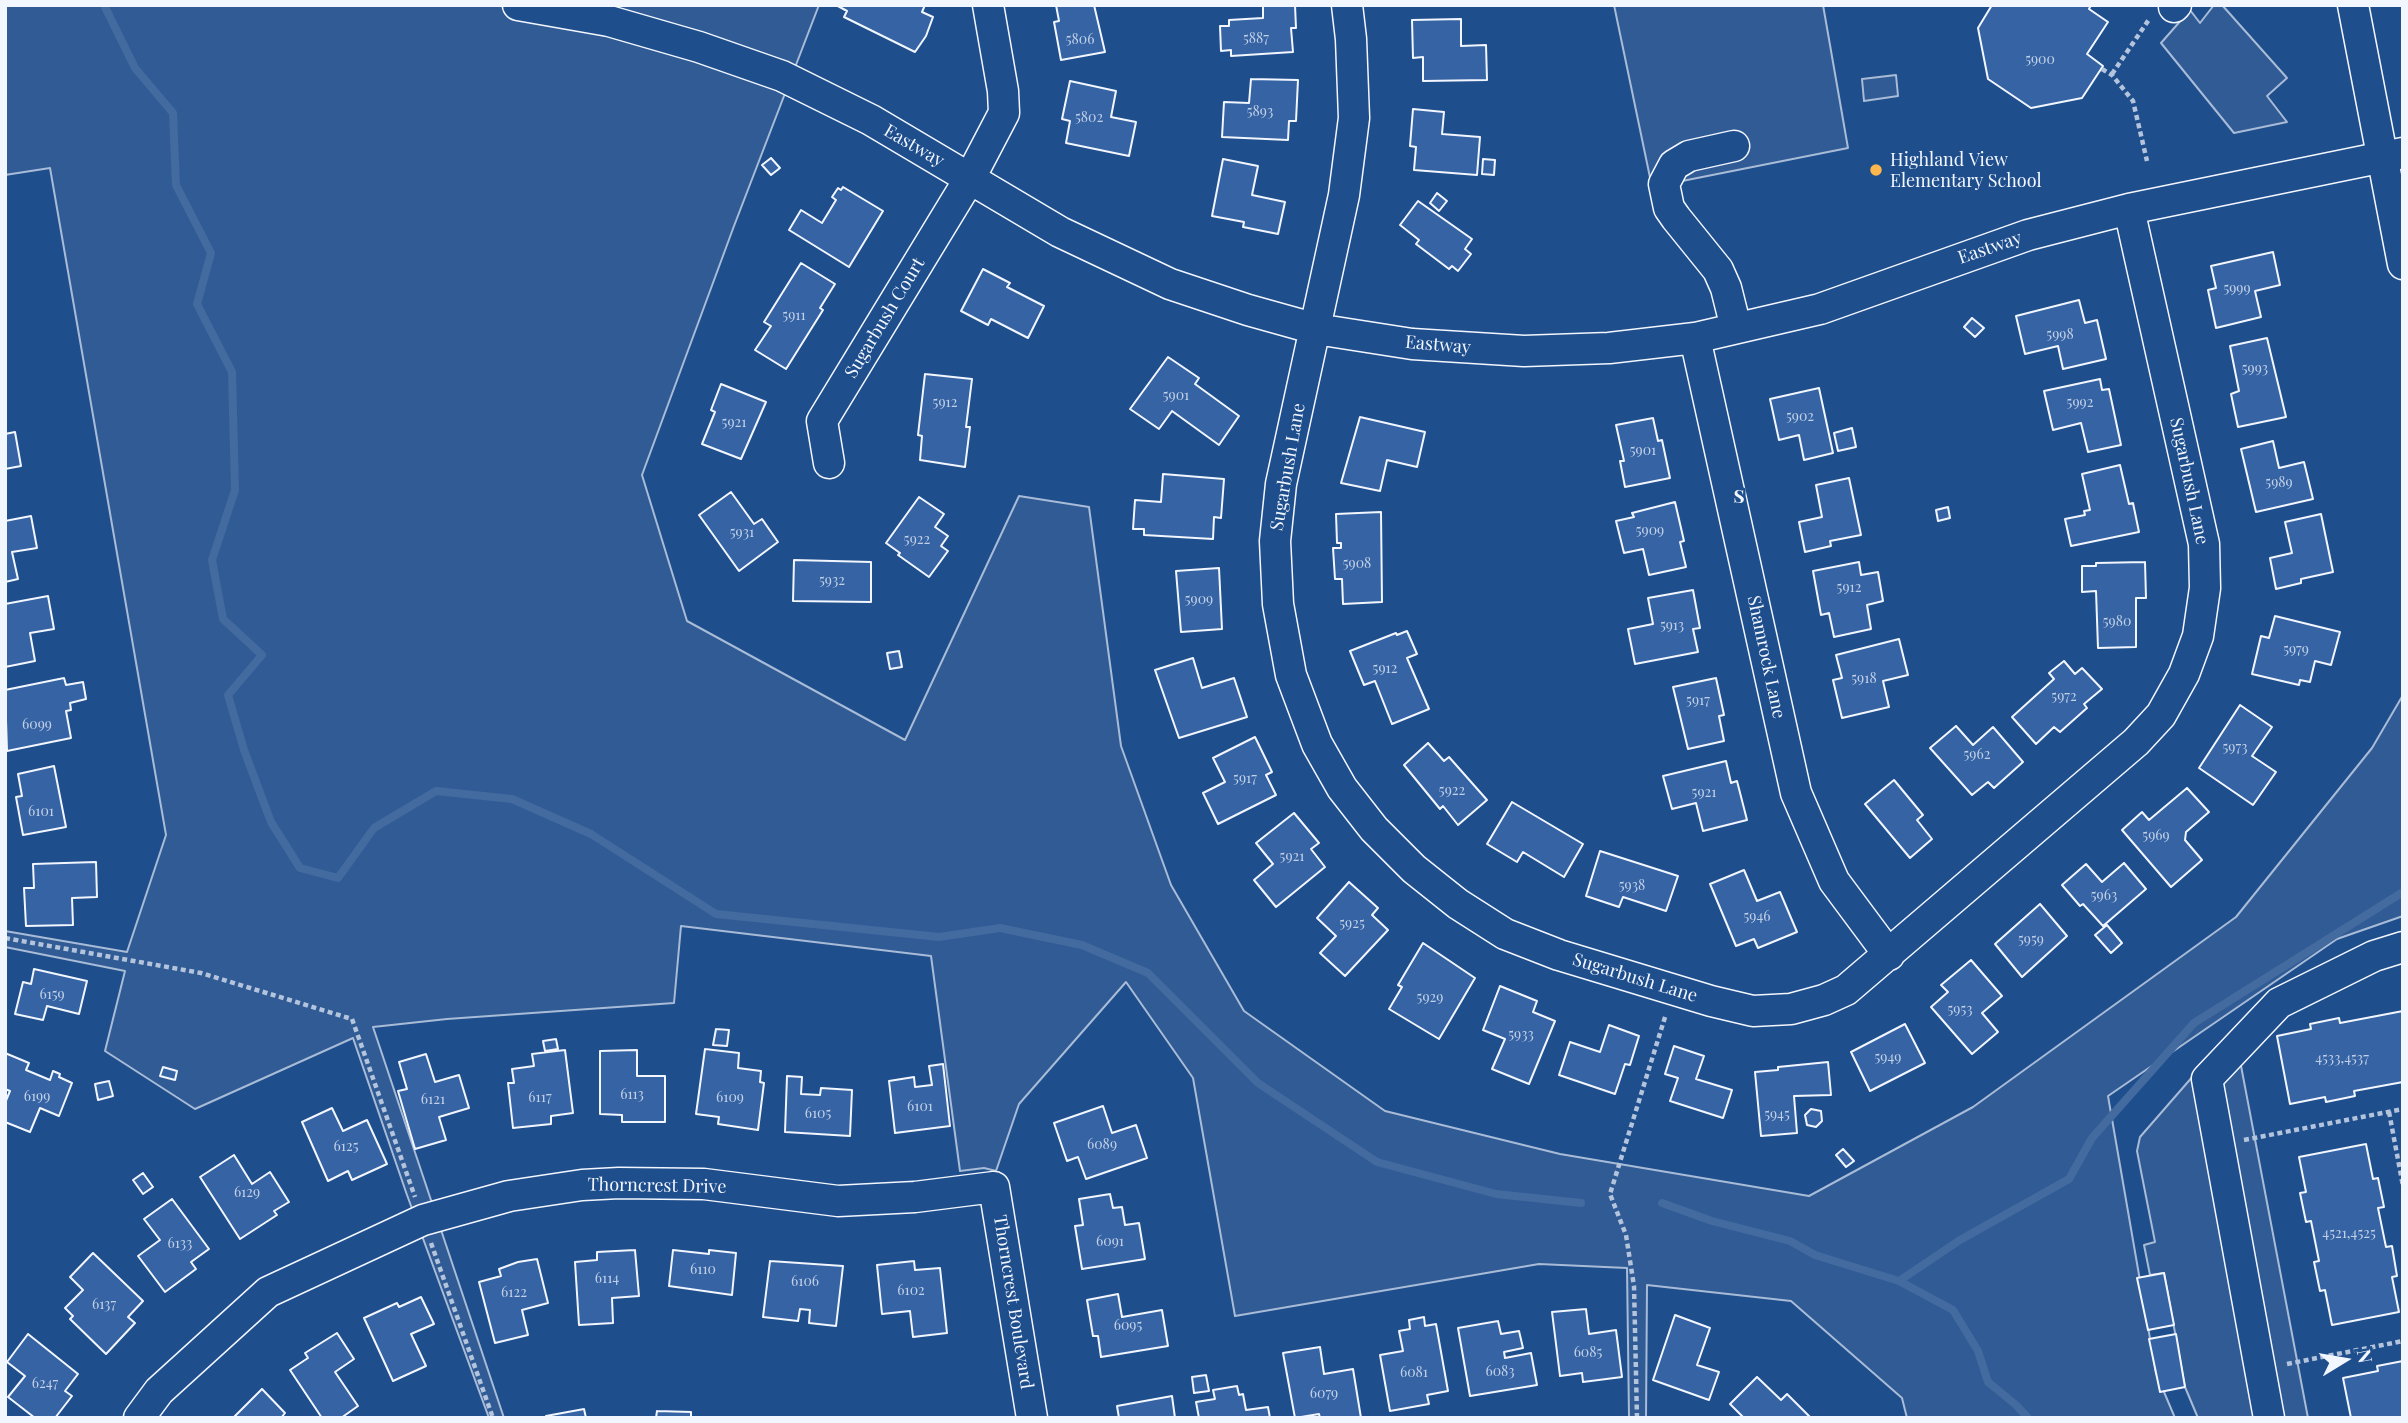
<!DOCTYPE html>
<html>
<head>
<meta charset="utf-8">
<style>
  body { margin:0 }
  #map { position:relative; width:2408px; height:1423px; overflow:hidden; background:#1f4e8c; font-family:"Playfair Display",serif }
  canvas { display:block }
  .frame { position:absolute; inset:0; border:7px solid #f2f6ff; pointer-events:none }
  .north { position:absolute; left:2310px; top:1325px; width:70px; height:70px; -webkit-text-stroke:5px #1f4e8c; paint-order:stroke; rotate:79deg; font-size:19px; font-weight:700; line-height:28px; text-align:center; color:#f2f6ff }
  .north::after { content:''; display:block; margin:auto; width:24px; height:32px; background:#f2f6ff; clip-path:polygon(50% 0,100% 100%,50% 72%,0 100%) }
</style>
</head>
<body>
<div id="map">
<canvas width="2408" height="1423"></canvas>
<div class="frame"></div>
<div class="north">N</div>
</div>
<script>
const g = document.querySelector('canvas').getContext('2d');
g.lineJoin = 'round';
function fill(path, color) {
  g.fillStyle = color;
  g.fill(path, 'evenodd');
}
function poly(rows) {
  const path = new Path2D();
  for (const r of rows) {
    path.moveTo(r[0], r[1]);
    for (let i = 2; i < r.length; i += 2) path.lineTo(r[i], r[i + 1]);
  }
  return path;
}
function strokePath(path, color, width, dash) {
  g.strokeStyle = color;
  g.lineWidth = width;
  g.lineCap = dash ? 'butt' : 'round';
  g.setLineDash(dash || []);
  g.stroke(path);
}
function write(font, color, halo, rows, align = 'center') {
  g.font = font + ' "Playfair Display",serif';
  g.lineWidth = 5;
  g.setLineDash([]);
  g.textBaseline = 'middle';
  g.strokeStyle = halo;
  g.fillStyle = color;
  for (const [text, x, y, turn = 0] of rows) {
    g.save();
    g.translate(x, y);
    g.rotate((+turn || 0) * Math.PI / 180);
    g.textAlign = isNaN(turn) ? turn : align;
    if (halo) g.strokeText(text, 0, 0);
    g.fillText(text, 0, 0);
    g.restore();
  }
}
const built = poly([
  [5,5,819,5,734,226,642,475,687,621,905,740,1019,496,1089,507,1121,746,1171,885,1244,1011,1385,1111,1560,1154,1809,1196,1973,1107,2236,917,2372,748,2403,695,2403,916,2337,939,2108,1096,2156,1373,2175,1418,1907,1418,1902,1398,1791,1301,1647,1285,1646,1418,1629,1417,1627,1268,1539,1264,1235,1316,1193,1078,1126,982,1019,1104,996,1171,984,1168,960,1171,931,956,681,926,674,1003,447,1019,373,1027,504,1418,489,1418,407,1195,353,1038,195,1109,105,1051,125,971,5,947,5,931,127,952,166,835,50,168,5,175,5,5],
  [1614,5,1823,5,1848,148,1652,187,1614,5],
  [2214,5,2222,5,2287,78,2267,96,2287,122,2234,133,2161,43,2190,10,2200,23,2214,5],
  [1896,75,1898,96,1864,101,1862,79,1896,75],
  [2234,1029,2308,1418,2198,1418,2185,1387,2164,1273,2150,1275,2144,1245,2155,1242,2137,1151,2140,1137,2234,1029]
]);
fill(built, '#305b95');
strokePath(built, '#a8bbd7', 2);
strokePath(poly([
  [104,5,135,68,173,113,176,185,211,253,197,304,232,372,235,490,212,560,223,619,262,655,228,695,244,750,271,822,300,868,338,878,374,828,436,791,512,799,591,834,716,914,939,937,1000,928,1082,945,1148,973,1258,1083,1377,1162,1496,1194,1581,1203],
  [1662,1203,1712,1221,1790,1241,1815,1255,1899,1281,1953,1310,1978,1351,1988,1382,2016,1405,2028,1418],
  [1899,1281,1960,1240,2069,1179,2092,1138,2194,1023,2403,892]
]), '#446ba0', 8);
const building = poly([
  [836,5,925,5,922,12,933,17,926,36,915,52,844,17,847,11,836,5],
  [1056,5,1094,5,1105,52,1061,60,1054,22,1059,21,1056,5],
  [1263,5,1295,5,1296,28,1291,28,1293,52,1231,56,1231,50,1221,51,1220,26,1229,26,1229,20,1263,18,1263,5],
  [1992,5,2091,5,2089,9,2108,22,2087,54,2103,66,2082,98,2031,108,1988,79,1978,28,1992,5],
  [1461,19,1461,46,1486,45,1487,80,1423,81,1423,57,1413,58,1412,20,1461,19],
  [1251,79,1298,80,1296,121,1289,121,1288,140,1222,137,1224,102,1249,103,1251,79],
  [1070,81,1116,91,1111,117,1136,122,1129,156,1066,143,1070,121,1062,119,1070,81],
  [1413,109,1444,112,1442,134,1480,137,1477,175,1414,170,1416,147,1410,146,1413,109],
  [771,158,780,168,771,175,762,165,771,158],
  [1223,159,1258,166,1252,195,1285,202,1278,234,1243,227,1244,222,1212,216,1223,159],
  [1483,159,1495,160,1494,175,1482,174,1483,159],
  [843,187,883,211,849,267,789,230,801,210,822,223,836,200,832,197,838,188,841,190,843,187],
  [1437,193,1447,201,1439,211,1430,203,1437,193],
  [1418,201,1472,239,1465,249,1471,254,1458,271,1452,266,1449,269,1416,244,1419,240,1400,225,1418,201],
  [2273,252,2280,285,2255,291,2261,317,2216,328,2208,290,2216,288,2211,266,2273,252],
  [801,263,835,284,820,308,823,310,786,369,755,350,771,326,764,322,801,263],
  [983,269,1010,283,1007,287,1044,306,1028,338,991,319,988,325,961,311,983,269],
  [2079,300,2085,323,2097,320,2106,359,2063,369,2058,346,2025,354,2016,316,2079,300],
  [1972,318,1984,328,1975,337,1964,327,1972,318],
  [2267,338,2286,417,2238,427,2231,394,2239,391,2230,346,2267,338],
  [1168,357,1199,378,1195,384,1239,416,1219,445,1172,411,1159,429,1130,409,1168,357],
  [925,374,972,379,966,427,970,427,965,467,920,460,922,436,918,435,925,374],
  [2100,379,2102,390,2109,389,2121,445,2088,452,2081,423,2053,430,2044,391,2100,379],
  [721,384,766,402,741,459,702,444,715,412,711,410,721,384],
  [1819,388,1833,453,1804,460,1799,435,1779,440,1770,399,1819,388],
  [1360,417,1425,432,1417,467,1387,460,1380,491,1341,483,1360,417],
  [1653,418,1658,441,1662,440,1670,478,1625,487,1620,461,1624,461,1616,425,1653,418],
  [1852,428,1856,447,1838,451,1834,433,1852,428],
  [15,432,21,466,5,469,5,434,15,432],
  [2273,441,2279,468,2304,462,2313,499,2256,512,2241,449,2273,441],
  [2120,465,2129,504,2133,503,2139,532,2071,546,2065,519,2085,515,2084,511,2090,510,2082,474,2120,465],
  [1163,474,1224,479,1221,518,1214,517,1213,539,1144,535,1144,529,1133,529,1135,500,1161,502,1163,474],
  [1849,478,1861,535,1830,541,1831,546,1805,552,1799,522,1822,517,1816,485,1849,478],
  [731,492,754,524,762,519,778,542,739,571,699,515,731,492],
  [919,497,944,514,935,527,948,536,941,546,948,551,929,577,898,555,900,553,886,543,919,497],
  [1675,502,1684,541,1680,542,1686,567,1649,575,1643,549,1624,553,1616,521,1634,517,1632,513,1675,502],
  [1948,507,1950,518,1938,521,1936,510,1948,507],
  [1381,512,1382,602,1343,604,1342,579,1335,579,1333,548,1341,548,1341,543,1337,543,1336,514,1381,512],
  [2321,514,2333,572,2301,579,2301,583,2276,589,2270,558,2292,553,2285,522,2321,514],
  [31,516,37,548,12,552,18,579,5,582,5,521,31,516],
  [794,560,871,562,871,602,793,601,794,560],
  [1859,562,1861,575,1878,572,1883,601,1867,605,1871,629,1834,637,1829,613,1821,615,1813,571,1859,562],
  [2145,562,2146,598,2136,598,2136,647,2098,648,2096,591,2082,592,2082,566,2096,566,2096,563,2145,562],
  [1219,568,1222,629,1181,632,1176,571,1219,568],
  [1693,590,1700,628,1693,629,1698,652,1635,664,1628,629,1653,624,1648,598,1693,590],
  [48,596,54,629,30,633,35,661,5,667,5,604,48,596],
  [2275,616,2340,632,2331,665,2315,661,2310,682,2300,680,2299,685,2252,674,2261,636,2269,638,2275,616],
  [1407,631,1417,654,1407,658,1429,709,1392,724,1375,681,1364,685,1350,651,1396,633,1397,635,1407,631],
  [1899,639,1908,675,1883,681,1889,707,1842,718,1833,680,1842,678,1836,655,1899,639],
  [899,651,902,667,890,669,887,653,899,651],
  [1193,658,1202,688,1234,678,1247,717,1179,738,1155,670,1193,658],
  [2064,661,2075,674,2082,668,2102,689,2084,704,2087,708,2060,732,2054,727,2036,744,2012,717,2054,679,2049,673,2064,661],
  [64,678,66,685,83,682,86,699,70,703,71,710,66,711,71,738,7,751,5,690,64,678],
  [1716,678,1724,715,1719,716,1724,741,1688,749,1673,687,1716,678],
  [2240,705,2272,727,2252,756,2276,772,2253,805,2199,768,2240,705],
  [1956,726,1973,745,1993,727,2023,762,1994,788,1988,782,1972,795,1930,748,1956,726],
  [1255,737,1272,772,1266,775,1276,795,1218,824,1203,793,1225,782,1213,758,1255,737],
  [1428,743,1444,761,1449,757,1487,800,1458,825,1443,806,1440,809,1404,765,1428,743],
  [1726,761,1731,783,1737,781,1747,820,1703,831,1696,803,1672,809,1663,776,1726,761],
  [54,766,66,827,23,835,16,797,22,796,18,774,54,766],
  [1894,780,1923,815,1917,820,1932,839,1910,858,1865,804,1894,780],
  [2187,788,2209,812,2186,832,2185,840,2202,860,2171,887,2122,830,2142,812,2149,820,2187,788],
  [1512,802,1583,844,1564,877,1523,852,1517,862,1487,844,1512,802],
  [1294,813,1319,843,1311,849,1325,867,1276,907,1254,880,1273,864,1256,843,1294,813],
  [1600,851,1678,876,1666,911,1623,897,1619,907,1586,896,1600,851],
  [96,862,97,897,72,898,73,925,26,926,24,888,34,888,33,864,96,862],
  [2124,863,2146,889,2103,926,2083,904,2080,906,2062,885,2086,864,2102,882,2124,863],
  [1744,870,1757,901,1780,892,1797,932,1758,948,1754,939,1736,946,1710,884,1744,870],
  [1349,882,1378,908,1372,915,1388,930,1345,976,1320,953,1336,936,1317,918,1349,882],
  [2040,904,2067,936,2022,977,1995,944,2040,904],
  [2107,925,2122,943,2111,953,2095,935,2107,925],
  [1423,943,1475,978,1439,1039,1389,1009,1402,987,1398,985,1423,943],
  [1971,960,2002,996,1982,1013,1998,1032,1972,1054,1931,1007,1948,992,1941,985,1971,960],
  [34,969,87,981,79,1014,47,1006,43,1020,15,1014,23,982,31,984,34,969],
  [1500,986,1537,1001,1533,1012,1555,1021,1529,1084,1492,1069,1505,1039,1483,1030,1500,986],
  [2403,1011,2403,1082,2354,1091,2355,1096,2326,1102,2325,1097,2290,1104,2277,1036,2311,1029,2310,1024,2339,1018,2340,1023,2403,1011],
  [1905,1024,1925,1063,1870,1091,1851,1052,1905,1024],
  [1609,1025,1639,1036,1630,1065,1625,1064,1615,1094,1559,1075,1570,1042,1600,1052,1609,1025],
  [716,1029,729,1030,727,1046,713,1045,716,1029],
  [556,1039,558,1049,545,1051,543,1041,556,1039],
  [1674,1046,1704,1056,1696,1079,1732,1090,1723,1118,1670,1101,1678,1078,1665,1074,1674,1046],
  [705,1049,739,1053,738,1068,761,1071,760,1082,764,1083,758,1130,718,1124,719,1117,696,1114,705,1049],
  [565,1050,573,1113,551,1116,551,1124,513,1128,508,1083,514,1083,512,1069,534,1066,532,1054,565,1050],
  [637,1050,637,1076,665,1076,665,1122,622,1122,622,1115,600,1114,600,1051,637,1050],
  [5,1053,29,1063,26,1070,50,1080,53,1071,60,1074,59,1077,72,1083,59,1116,40,1108,30,1132,5,1122,5,1103,10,1091,5,1089,5,1053],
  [426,1054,435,1082,459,1075,469,1108,439,1117,446,1140,415,1149,398,1091,407,1089,399,1062,426,1054],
  [1828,1062,1831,1095,1794,1096,1797,1133,1761,1136,1755,1072,1778,1070,1778,1067,1828,1062],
  [943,1064,950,1126,895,1133,889,1081,914,1077,915,1087,932,1085,929,1066,943,1064],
  [163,1067,177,1071,175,1080,160,1076,163,1067],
  [787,1076,802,1077,801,1094,820,1095,821,1088,852,1090,850,1136,785,1132,787,1076],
  [109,1081,113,1096,98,1100,95,1084,109,1081],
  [1103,1106,1112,1133,1136,1125,1147,1158,1086,1179,1078,1157,1067,1161,1054,1123,1103,1106],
  [332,1108,343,1131,367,1120,387,1164,352,1180,348,1171,328,1181,302,1122,332,1108],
  [1811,1109,1821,1111,1822,1121,1816,1127,1807,1125,1805,1115,1811,1109],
  [2366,1144,2373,1179,2378,1178,2384,1207,2378,1208,2386,1247,2392,1246,2397,1276,2392,1277,2399,1312,2332,1325,2325,1290,2320,1291,2314,1262,2319,1261,2311,1221,2306,1222,2300,1193,2306,1192,2299,1157,2366,1144],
  [1843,1149,1854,1161,1846,1167,1836,1155,1843,1149],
  [234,1155,252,1184,270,1172,289,1202,274,1211,277,1215,240,1239,200,1177,234,1155],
  [143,1173,153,1187,143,1194,133,1180,143,1173],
  [1110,1194,1113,1208,1122,1207,1125,1225,1139,1223,1145,1259,1082,1269,1075,1226,1083,1225,1079,1199,1110,1194],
  [172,1199,209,1249,191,1262,196,1269,165,1292,138,1256,160,1240,144,1219,172,1199],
  [635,1250,639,1296,612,1298,613,1323,579,1325,575,1262,597,1260,597,1252,635,1250],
  [673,1250,709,1254,709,1250,736,1253,732,1295,669,1286,673,1250],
  [93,1253,143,1301,128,1317,135,1323,106,1354,70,1319,73,1316,65,1308,83,1290,70,1277,93,1253],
  [537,1259,548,1303,522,1310,528,1335,495,1343,479,1282,501,1276,499,1269,518,1262,537,1259],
  [770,1261,843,1266,836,1326,809,1323,810,1310,800,1309,798,1321,763,1317,770,1261],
  [914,1261,915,1270,940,1268,947,1333,913,1337,910,1311,882,1314,877,1265,914,1261],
  [2164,1273,2174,1325,2148,1330,2137,1278,2164,1273],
  [1118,1294,1122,1317,1162,1310,1168,1346,1101,1357,1098,1336,1093,1336,1087,1300,1118,1294],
  [421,1297,434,1324,411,1334,426,1366,393,1381,364,1318,397,1303,399,1307,421,1297],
  [1586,1309,1589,1334,1616,1330,1622,1377,1583,1382,1582,1373,1560,1376,1552,1312,1586,1309],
  [1675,1315,1710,1328,1697,1365,1719,1372,1709,1400,1653,1380,1675,1315],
  [1424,1317,1425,1326,1436,1324,1448,1391,1427,1395,1429,1404,1390,1411,1380,1355,1403,1351,1399,1331,1410,1329,1409,1320,1424,1317],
  [1498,1321,1501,1334,1519,1331,1523,1348,1504,1352,1505,1358,1531,1353,1537,1385,1470,1396,1458,1328,1498,1321],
  [337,1333,354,1359,335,1372,358,1406,341,1418,322,1418,290,1370,308,1358,305,1353,337,1333],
  [28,1334,78,1374,65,1391,72,1396,55,1418,35,1418,8,1397,25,1376,7,1362,28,1334],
  [2176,1334,2185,1387,2160,1392,2149,1339,2176,1334],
  [1320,1347,1324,1374,1353,1369,1361,1418,1320,1418,1319,1414,1295,1418,1283,1353,1320,1347],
  [2403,1361,2403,1418,2351,1418,2343,1378,2378,1371,2377,1366,2403,1361],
  [1206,1375,1209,1391,1194,1393,1192,1377,1206,1375],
  [1757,1377,1781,1400,1787,1394,1811,1418,1744,1418,1730,1404,1757,1377],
  [1237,1386,1239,1395,1243,1394,1246,1410,1268,1407,1270,1418,1199,1418,1196,1402,1215,1399,1213,1390,1237,1386],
  [262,1389,285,1413,281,1418,233,1418,262,1389],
  [1172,1396,1175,1418,1119,1418,1117,1406,1172,1396],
  [584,1409,586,1418,546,1418,546,1416,584,1409],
  [657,1411,691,1412,691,1418,656,1418,657,1411]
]);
fill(building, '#3563a3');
strokePath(building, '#f2f6ff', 2);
const minor = poly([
  [518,5,609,21,699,47,782,76,871,120,1060,232,1170,284,1248,310,1316,329,1412,344,1524,351,1609,348,1695,338,1820,309,2028,235,2129,209,2403,153],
  [1347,5,1351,39,1354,118,1344,195,1281,484,1275,541,1278,604,1291,675,1317,744,1342,788,1374,829,1414,869,1458,904,1505,934,1559,955,1711,1001,1753,1011,1791,1009,1824,1000,1846,990,2136,742,2161,715,2184,674,2198,636,2205,588,2204,544,2129,209],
  [2353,5,2403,264],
  [2174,7,2176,5],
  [1734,146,1689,156,1674,165,1664,184,1669,208,1676,218,1718,270,1726,288,1736,328],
  [1695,338,1796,793,1834,881,1889,955],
  [829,463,822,421,970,178,1004,113,1003,91,988,5],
  [139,1418,159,1391,268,1292,423,1220,509,1196,582,1185,619,1183,704,1184,838,1201,915,1197,994,1187,1032,1418],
  [2269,1418,2207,1079,2279,1003,2374,956,2403,947]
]);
strokePath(minor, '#f2f6ff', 33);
strokePath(poly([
  [2102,69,2112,75,2133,101,2147,161],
  [2112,74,2150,18],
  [5,938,201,973,352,1019,415,1197],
  [2389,1112,2403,1186],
  [2244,1140,2403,1109],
  [431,1243,493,1418],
  [2287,1364,2403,1341],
  [1637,1418,1634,1286,1626,1235,1610,1194,1666,1014]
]), '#b3c4dc', 4.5, [5, 3.5]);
strokePath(minor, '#1f4e8c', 30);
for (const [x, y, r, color] of [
  [1876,170,7,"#ffb74d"]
]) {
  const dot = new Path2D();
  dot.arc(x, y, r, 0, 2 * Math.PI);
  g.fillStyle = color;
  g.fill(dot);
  strokePath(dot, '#1f4e8c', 2.5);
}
write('14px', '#c3d1e8', null, [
  ["5887",1256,39],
  ["5806",1080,40],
  ["5900",2040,60],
  ["5893",1260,112],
  ["5802",1089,118],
  ["5999",2237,289],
  ["5911",794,316],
  ["5998",2060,335],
  ["5993",2255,369],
  ["5901",1176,396],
  ["5912",945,403],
  ["5992",2080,403],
  ["5902",1800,417],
  ["5921",734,423],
  ["5901",1643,451],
  ["5989",2279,483],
  ["5909",1650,531],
  ["5931",742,533],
  ["5922",917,540],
  ["5908",1357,564],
  ["5932",832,581],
  ["5912",1849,588],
  ["5909",1199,600],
  ["5980",2117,622],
  ["5913",1672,626],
  ["5979",2296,650],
  ["5912",1385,669],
  ["5918",1864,679],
  ["5972",2064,697],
  ["5917",1698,701],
  ["6099",37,725],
  ["5973",2235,748],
  ["5962",1977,755],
  ["5917",1245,779],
  ["5922",1452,791],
  ["5921",1704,793],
  ["6101",41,812],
  ["5969",2156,836],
  ["5921",1292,857],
  ["5938",1632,886],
  ["5963",2104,896],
  ["5946",1757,917],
  ["5925",1352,924],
  ["5959",2031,940],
  ["6159",52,995],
  ["5929",1430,998],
  ["5953",1960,1010],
  ["5933",1521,1035],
  ["5949",1888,1058],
  ["4533,4537",2342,1059],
  ["6113",632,1095],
  ["6199",37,1097],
  ["6117",540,1098],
  ["6109",730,1098],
  ["6121",433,1100],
  ["6101",920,1107],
  ["6105",818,1114],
  ["5945",1777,1115],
  ["6089",1102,1145],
  ["6125",346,1147],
  ["6129",247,1193],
  ["4521,4525",2349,1234],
  ["6091",1110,1242],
  ["6133",180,1244],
  ["6110",703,1270],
  ["6114",607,1279],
  ["6106",805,1282],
  ["6102",911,1291],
  ["6122",514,1293],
  ["6137",104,1305],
  ["6095",1128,1326],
  ["6085",1588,1353],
  ["6083",1500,1372],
  ["6081",1414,1373],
  ["6247",45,1384],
  ["6079",1324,1394]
]);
write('18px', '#f2f6ff', '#1f4e8c', [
  ["Eastway",914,146,30],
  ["Eastway",1990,248,-19],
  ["Sugarbush Court",885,318,-59],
  ["Eastway",1438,345,5],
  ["Sugarbush Lane",1288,467,-80],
  ["Sugarbush Lane",2189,481,78],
  ["Shamrock Lane",1766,657,78],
  ["Sugarbush Lane",1635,978,17],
  ["Thorncrest Drive",657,1186,1],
  ["Thorncrest Boulevard",1013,1302,81]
]);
write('18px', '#f2f6ff', '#1f4e8c', [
  ["Highland View",1890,160],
  ["Elementary School",1890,181]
], 'left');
write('bold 19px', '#f2f6ff', '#1f4e8c', [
  ["S",1739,497]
]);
</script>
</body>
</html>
